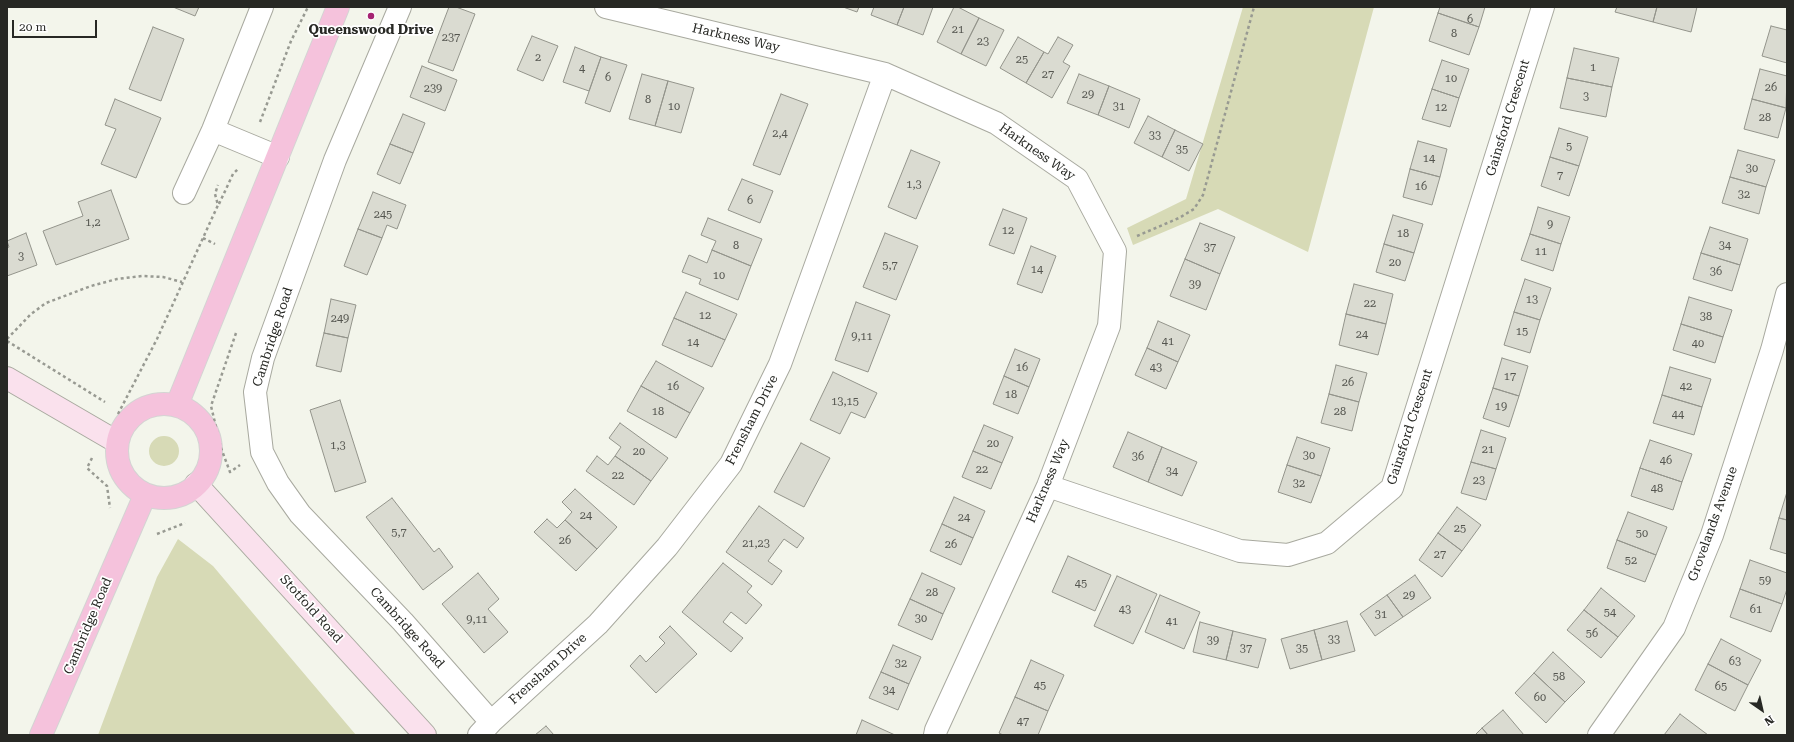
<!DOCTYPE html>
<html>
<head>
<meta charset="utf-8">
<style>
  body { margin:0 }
  #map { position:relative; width:1794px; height:742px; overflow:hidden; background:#f3f5eb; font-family:"Roboto Serif",serif }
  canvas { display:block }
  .frame { position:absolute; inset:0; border:8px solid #272824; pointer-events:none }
  .north { position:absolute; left:1742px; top:690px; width:40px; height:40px; -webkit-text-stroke:3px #fff; paint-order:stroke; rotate:146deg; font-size:11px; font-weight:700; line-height:16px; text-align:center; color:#272824 }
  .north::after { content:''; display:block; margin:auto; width:14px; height:18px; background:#272824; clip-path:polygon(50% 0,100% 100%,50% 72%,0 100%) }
  .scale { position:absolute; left:12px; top:20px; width:85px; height:18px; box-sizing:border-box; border:2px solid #272824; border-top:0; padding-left:5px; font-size:12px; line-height:14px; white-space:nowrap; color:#272824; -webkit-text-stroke:3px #fff; paint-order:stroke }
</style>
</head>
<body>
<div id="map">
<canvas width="1794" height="742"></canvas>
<div class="frame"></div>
<div class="north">N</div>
<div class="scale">20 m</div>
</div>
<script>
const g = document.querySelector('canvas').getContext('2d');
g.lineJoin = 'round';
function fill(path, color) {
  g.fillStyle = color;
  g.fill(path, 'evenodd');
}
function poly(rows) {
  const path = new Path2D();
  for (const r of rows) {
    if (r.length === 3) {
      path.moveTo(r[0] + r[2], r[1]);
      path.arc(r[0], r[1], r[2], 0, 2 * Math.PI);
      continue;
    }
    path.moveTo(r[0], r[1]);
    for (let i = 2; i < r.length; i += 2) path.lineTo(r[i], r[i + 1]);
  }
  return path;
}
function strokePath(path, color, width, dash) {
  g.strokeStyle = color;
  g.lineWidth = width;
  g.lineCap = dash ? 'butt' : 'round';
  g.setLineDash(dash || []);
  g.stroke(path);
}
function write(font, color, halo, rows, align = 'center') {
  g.font = font + ' "Roboto Serif",serif';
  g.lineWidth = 3.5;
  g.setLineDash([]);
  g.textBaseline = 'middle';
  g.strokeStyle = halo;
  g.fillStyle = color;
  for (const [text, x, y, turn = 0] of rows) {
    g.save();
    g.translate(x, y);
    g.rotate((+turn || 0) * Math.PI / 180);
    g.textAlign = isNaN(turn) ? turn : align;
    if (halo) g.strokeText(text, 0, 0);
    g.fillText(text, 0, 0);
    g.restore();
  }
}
fill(poly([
  [1243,7,1374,7,1308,252,1218,209,1133,245,1127,228,1186,199],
  [164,451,15],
  [178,539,213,566,356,735,98,735,157,577]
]), '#d7dab6');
const building = poly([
  [173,7,199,7,195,16,173,7],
  [449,7,456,7,475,14,453,71,428,62,449,7],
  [843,7,859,7,857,12,843,7],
  [874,7,904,7,897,25,871,15,874,7],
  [904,7,933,7,923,35,897,25,904,7],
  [954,7,958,7,979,18,961,54,937,42,954,7],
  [1440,7,1485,7,1479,27,1438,13,1440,7],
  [1617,7,1657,7,1653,22,1615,12,1617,7],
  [1657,7,1697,7,1691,32,1653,22,1657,7],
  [1438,13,1479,27,1469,55,1429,41,1438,13],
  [979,18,1004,30,986,66,961,54,979,18],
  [1771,26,1787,30,1787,63,1762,56,1771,26],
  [153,27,184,39,161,101,129,89,153,27],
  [532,36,558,46,543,81,517,70,532,36],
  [1018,37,1044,52,1026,83,1000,68,1018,37],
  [1058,37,1073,45,1063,62,1070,66,1052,98,1026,83,1044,52,1048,54,1058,37],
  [575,47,601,57,589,91,563,82,575,47],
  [1574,48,1619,58,1612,87,1567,78,1574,48],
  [601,57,627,65,610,112,585,103,601,57],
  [1442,60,1469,69,1459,98,1432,89,1442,60],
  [422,66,457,80,445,111,410,97,422,66],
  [1760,69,1787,76,1786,108,1752,99,1760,69],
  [642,74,668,81,655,126,629,119,642,74],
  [1079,74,1109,86,1098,115,1067,103,1079,74],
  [1567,78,1612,87,1606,117,1560,108,1567,78],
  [668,81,694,88,681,133,655,126,668,81],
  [1109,86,1140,99,1129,128,1098,115,1109,86],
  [1432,89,1459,98,1450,127,1422,119,1432,89],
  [781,94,808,104,780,175,753,165,781,94],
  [115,99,161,118,136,178,101,164,116,129,105,125,115,99],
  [1752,99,1786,108,1778,138,1744,129,1752,99],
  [403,114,425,123,413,153,390,144,403,114],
  [1148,116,1175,130,1162,157,1134,143,1148,116],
  [1559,128,1588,137,1579,166,1550,157,1559,128],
  [1175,130,1203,144,1189,171,1162,157,1175,130],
  [1418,141,1447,149,1440,177,1410,169,1418,141],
  [390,144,413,153,400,184,377,174,390,144],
  [911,150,940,162,916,219,888,207,911,150],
  [1738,150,1775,160,1766,187,1730,177,1738,150],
  [1550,157,1579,166,1569,196,1541,186,1550,157],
  [1410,169,1440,177,1432,205,1403,197,1410,169],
  [1730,177,1766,187,1759,214,1722,203,1730,177],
  [742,179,773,191,760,223,728,210,742,179],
  [111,190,129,239,56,265,43,231,83,216,78,202,111,190],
  [373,192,406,205,397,229,387,225,382,238,358,229,373,192],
  [1538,207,1570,217,1561,244,1530,234,1538,207],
  [1003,209,1027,218,1014,254,989,245,1003,209],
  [1393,215,1423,224,1414,253,1384,244,1393,215],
  [708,218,762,239,751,266,712,250,716,241,701,235,708,218],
  [1200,223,1235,237,1220,274,1185,259,1200,223],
  [1710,227,1748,239,1740,265,1701,253,1710,227],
  [358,229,382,238,367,275,344,266,358,229],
  [26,233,37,265,7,276,7,248,9,247,7,241,26,233],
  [885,233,918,246,896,300,863,287,885,233],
  [1530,234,1561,244,1553,271,1521,260,1530,234],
  [1384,244,1414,253,1405,281,1376,272,1384,244],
  [1031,246,1056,256,1042,293,1017,284,1031,246],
  [712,250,751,266,738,300,699,284,701,279,682,272,689,255,707,263,712,250],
  [1701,253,1740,265,1732,291,1693,279,1701,253],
  [1185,259,1220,274,1206,310,1170,296,1185,259],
  [1525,279,1551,288,1540,320,1514,312,1525,279],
  [1354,284,1393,294,1386,324,1346,314,1354,284],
  [686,292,737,314,725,340,674,318,686,292],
  [1689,297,1732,310,1723,337,1681,324,1689,297],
  [331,299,356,305,348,338,324,333,331,299],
  [856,302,890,315,868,372,835,360,856,302],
  [1514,312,1540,320,1530,353,1504,345,1514,312],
  [1346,314,1386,324,1378,355,1339,345,1346,314],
  [674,318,725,340,712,367,662,345,674,318],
  [1158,321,1190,335,1178,362,1147,348,1158,321],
  [1681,324,1723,337,1715,363,1673,350,1681,324],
  [324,333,348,338,341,372,316,366,324,333],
  [1147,348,1178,362,1166,389,1135,375,1147,348],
  [1015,349,1040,359,1029,387,1004,376,1015,349],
  [1502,358,1528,366,1519,396,1493,388,1502,358],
  [656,361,704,388,690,413,641,386,656,361],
  [1336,365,1367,373,1359,402,1329,394,1336,365],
  [1670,367,1711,379,1702,407,1662,395,1670,367],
  [833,372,877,393,865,418,851,412,840,434,810,420,833,372],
  [1004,376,1029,387,1018,414,993,404,1004,376],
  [641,386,690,413,676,438,627,411,641,386],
  [1493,388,1519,396,1509,427,1483,418,1493,388],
  [1329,394,1359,402,1352,431,1321,423,1329,394],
  [1662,395,1702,407,1694,435,1653,423,1662,395],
  [340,400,366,482,335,492,310,410,340,400],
  [620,423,668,458,651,481,615,456,621,447,609,438,620,423],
  [984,425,1013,437,1002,463,973,451,984,425],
  [1481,430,1506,438,1496,469,1471,462,1481,430],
  [1128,432,1162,447,1148,482,1113,467,1128,432],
  [1297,437,1330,448,1321,476,1287,465,1297,437],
  [1650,440,1692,454,1682,482,1640,468,1650,440],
  [801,443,830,458,804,507,774,492,801,443],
  [1162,447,1197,462,1182,496,1148,482,1162,447],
  [973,451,1002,463,991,489,962,477,973,451],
  [597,456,608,465,615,456,651,481,634,505,586,471,597,456],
  [1471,462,1496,469,1486,500,1461,493,1471,462],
  [1287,465,1321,476,1311,503,1278,492,1287,465],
  [1640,468,1682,482,1673,510,1631,496,1640,468],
  [575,489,617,527,597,549,565,520,572,512,562,502,575,489],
  [1787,492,1787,520,1779,518,1787,492],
  [954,497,985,511,973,538,942,524,954,497],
  [392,498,434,552,439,548,453,567,423,590,366,517,392,498],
  [759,506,804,538,797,548,784,539,768,561,782,571,772,585,726,552,759,506],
  [1457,507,1481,525,1462,551,1438,533,1457,507],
  [1628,512,1667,527,1656,555,1617,540,1628,512],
  [1779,518,1787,520,1787,554,1770,549,1779,518],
  [547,519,557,528,565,520,597,549,576,571,534,532,547,519],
  [942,524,973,538,961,565,930,551,942,524],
  [1438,533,1462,551,1442,577,1419,560,1438,533],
  [1617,540,1656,555,1645,582,1607,568,1617,540],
  [1068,556,1111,575,1095,611,1052,592,1068,556],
  [1750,560,1787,573,1787,589,1782,604,1740,589,1750,560],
  [723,563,752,586,747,592,762,605,746,624,731,612,723,622,743,638,731,652,682,612,723,563],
  [478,573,499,599,488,609,508,632,484,653,442,604,478,573],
  [922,573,955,588,943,614,910,599,922,573],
  [1415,575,1431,598,1403,617,1387,595,1415,575],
  [1117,576,1157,594,1133,644,1094,626,1117,576],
  [1601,588,1635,616,1618,637,1584,610,1601,588],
  [1740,589,1782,604,1771,632,1730,617,1740,589],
  [1160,595,1200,612,1184,649,1145,632,1160,595],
  [1387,595,1403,617,1375,636,1360,614,1387,595],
  [910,599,943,614,932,640,898,625,910,599],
  [1584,610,1618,637,1601,658,1567,630,1584,610],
  [1347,621,1355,651,1322,660,1314,630,1347,621],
  [1200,622,1233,631,1226,660,1193,652,1200,622],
  [670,626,697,654,656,693,630,666,640,655,646,662,665,643,659,637,670,626],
  [1314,630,1322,660,1290,669,1281,639,1314,630],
  [1233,631,1266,639,1258,668,1226,660,1233,631],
  [1721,639,1761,660,1748,685,1708,664,1721,639],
  [893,645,921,657,909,684,881,672,893,645],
  [1553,652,1585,682,1565,702,1534,673,1553,652],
  [1031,660,1064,675,1048,711,1015,697,1031,660],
  [1708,664,1748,685,1735,711,1695,690,1708,664],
  [881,672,909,684,898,710,869,698,881,672],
  [1534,673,1565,702,1546,723,1515,693,1534,673],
  [1015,697,1048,711,1038,735,1003,735,999,733,1015,697],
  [1503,710,1524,735,1488,735,1482,728,1503,710],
  [1680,714,1708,735,1664,735,1680,714],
  [862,720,895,735,856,735,862,720],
  [546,726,554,735,535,735,546,726],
  [1482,728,1488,735,1475,735,1482,728]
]);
fill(building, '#dadbd1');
strokePath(building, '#93948b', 1);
const street = poly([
  [400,7,335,160,263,358,255,392,262,452,278,483,300,514,403,622,491,722],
  [606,7,885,74,996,123,1077,179,1115,251,1109,326,1048,486,936,730,935,735],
  [213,130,278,157],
  [184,193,213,130,262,7],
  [1048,486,1240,551,1288,555,1327,543,1392,488,1543,7],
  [479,735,491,722,598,624,667,547,731,464,780,364,885,74],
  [1599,735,1674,628,1712,535,1772,350,1787,294]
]);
const secondary = poly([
  [7,378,117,442],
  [196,484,425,735]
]);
const primary = poly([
  [164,451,47],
  [177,405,338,7],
  [41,735,145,495]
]);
strokePath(street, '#a8a99f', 24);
strokePath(secondary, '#a8a99f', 24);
strokePath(primary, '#d4d4d3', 24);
strokePath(poly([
  [260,122,291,41,308,7],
  [219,204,233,174,238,169],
  [1137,236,1179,218,1194,209,1203,195,1254,7],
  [203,238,215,244],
  [236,333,211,406,221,448,230,472,240,465],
  [7,339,31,314,46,303,91,286,117,279,142,276,163,277,182,282],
  [7,341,105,402],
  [118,414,157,339,218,205,215,194,218,185],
  [92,458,87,468,107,486,110,508],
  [157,534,185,523]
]), '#989a92', 2.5, [3, 3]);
strokePath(street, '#fff', 22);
strokePath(secondary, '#fae1ed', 22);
strokePath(primary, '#f5c2dc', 22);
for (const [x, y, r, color] of [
  [371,16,4,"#a52372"]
]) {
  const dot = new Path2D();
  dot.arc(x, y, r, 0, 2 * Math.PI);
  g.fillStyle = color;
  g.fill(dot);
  strokePath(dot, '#fff', 1.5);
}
write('11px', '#54554f', null, [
  ["6",1470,20],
  ["21",958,30],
  ["8",1454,34],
  ["237",451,38],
  ["23",983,42],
  ["2",538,58],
  ["25",1022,60],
  ["1",1593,68],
  ["4",582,69],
  ["27",1048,75],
  ["6",608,78],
  ["10",1451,79],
  ["26",1771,88],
  ["239",433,89],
  ["29",1088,95],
  ["3",1586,97],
  ["8",648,100],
  ["10",674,107],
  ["31",1119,107],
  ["12",1441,108],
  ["28",1765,118],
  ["2,4",780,134],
  ["33",1155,136],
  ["5",1569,147],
  ["35",1182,150],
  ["14",1429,159],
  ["30",1752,169],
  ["7",1560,176],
  ["1,3",914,185],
  ["16",1421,187],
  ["32",1744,195],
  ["6",750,201],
  ["245",383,215],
  ["1,2",93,223],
  ["9",1550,225],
  ["12",1008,231],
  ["18",1403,234],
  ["8",736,246],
  ["34",1725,246],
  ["37",1210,248],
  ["11",1541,252],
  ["3",21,257],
  ["20",1395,263],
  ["5,7",890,266],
  ["14",1037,270],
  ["36",1716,272],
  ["10",719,276],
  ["39",1195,285],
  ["13",1532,300],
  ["22",1370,304],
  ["12",705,316],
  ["38",1706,317],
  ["249",340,319],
  ["15",1522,332],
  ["24",1362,335],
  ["9,11",862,337],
  ["41",1168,342],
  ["14",693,343],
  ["40",1698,344],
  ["16",1022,368],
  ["43",1156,368],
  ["17",1510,377],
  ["26",1348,383],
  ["16",673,387],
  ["42",1686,387],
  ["18",1011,395],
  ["13,15",845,402],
  ["19",1501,407],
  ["18",658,412],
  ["28",1340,412],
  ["44",1678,415],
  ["20",993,444],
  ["1,3",338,446],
  ["21",1488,450],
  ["20",639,452],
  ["30",1309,456],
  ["36",1138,457],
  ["46",1666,461],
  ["22",982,470],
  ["34",1172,472],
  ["22",618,476],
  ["23",1479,481],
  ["32",1299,484],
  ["48",1657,489],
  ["24",586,516],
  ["24",964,518],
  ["25",1460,529],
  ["5,7",399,533],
  ["50",1642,534],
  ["26",565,541],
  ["21,23",756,544],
  ["26",951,545],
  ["27",1440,555],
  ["52",1631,561],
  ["59",1765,581],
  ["45",1081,584],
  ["28",932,593],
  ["29",1409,596],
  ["43",1125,610],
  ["61",1756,610],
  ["54",1610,613],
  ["31",1381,615],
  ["30",921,619],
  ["9,11",477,620],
  ["41",1172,622],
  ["56",1592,634],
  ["33",1334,640],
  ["39",1213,641],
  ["37",1246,649],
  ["35",1302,649],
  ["63",1735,662],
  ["32",901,664],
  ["58",1559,677],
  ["45",1040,686],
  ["65",1721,687],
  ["34",889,691],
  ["60",1540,698],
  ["47",1023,722]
]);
write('bold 13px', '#272824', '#fff', [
  ["Queenswood Drive",371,30]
]);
write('13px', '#272824', '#fff', [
  ["Harkness Way",736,38,13],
  ["Gainsford Crescent",1508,118,-73],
  ["Harkness Way",1037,152,35],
  ["Cambridge Road",273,337,-72],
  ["Frensham Drive",752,420,-63],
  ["Gainsford Crescent",1410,427,-72],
  ["Harkness Way",1048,481,-67],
  ["Grovelands Avenue",1713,524,-70],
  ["Stotfold Road",311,609,48],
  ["Cambridge Road",88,626,-67],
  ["Cambridge Road",407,628,48],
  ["Frensham Drive",548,669,-42]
]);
</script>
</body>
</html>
